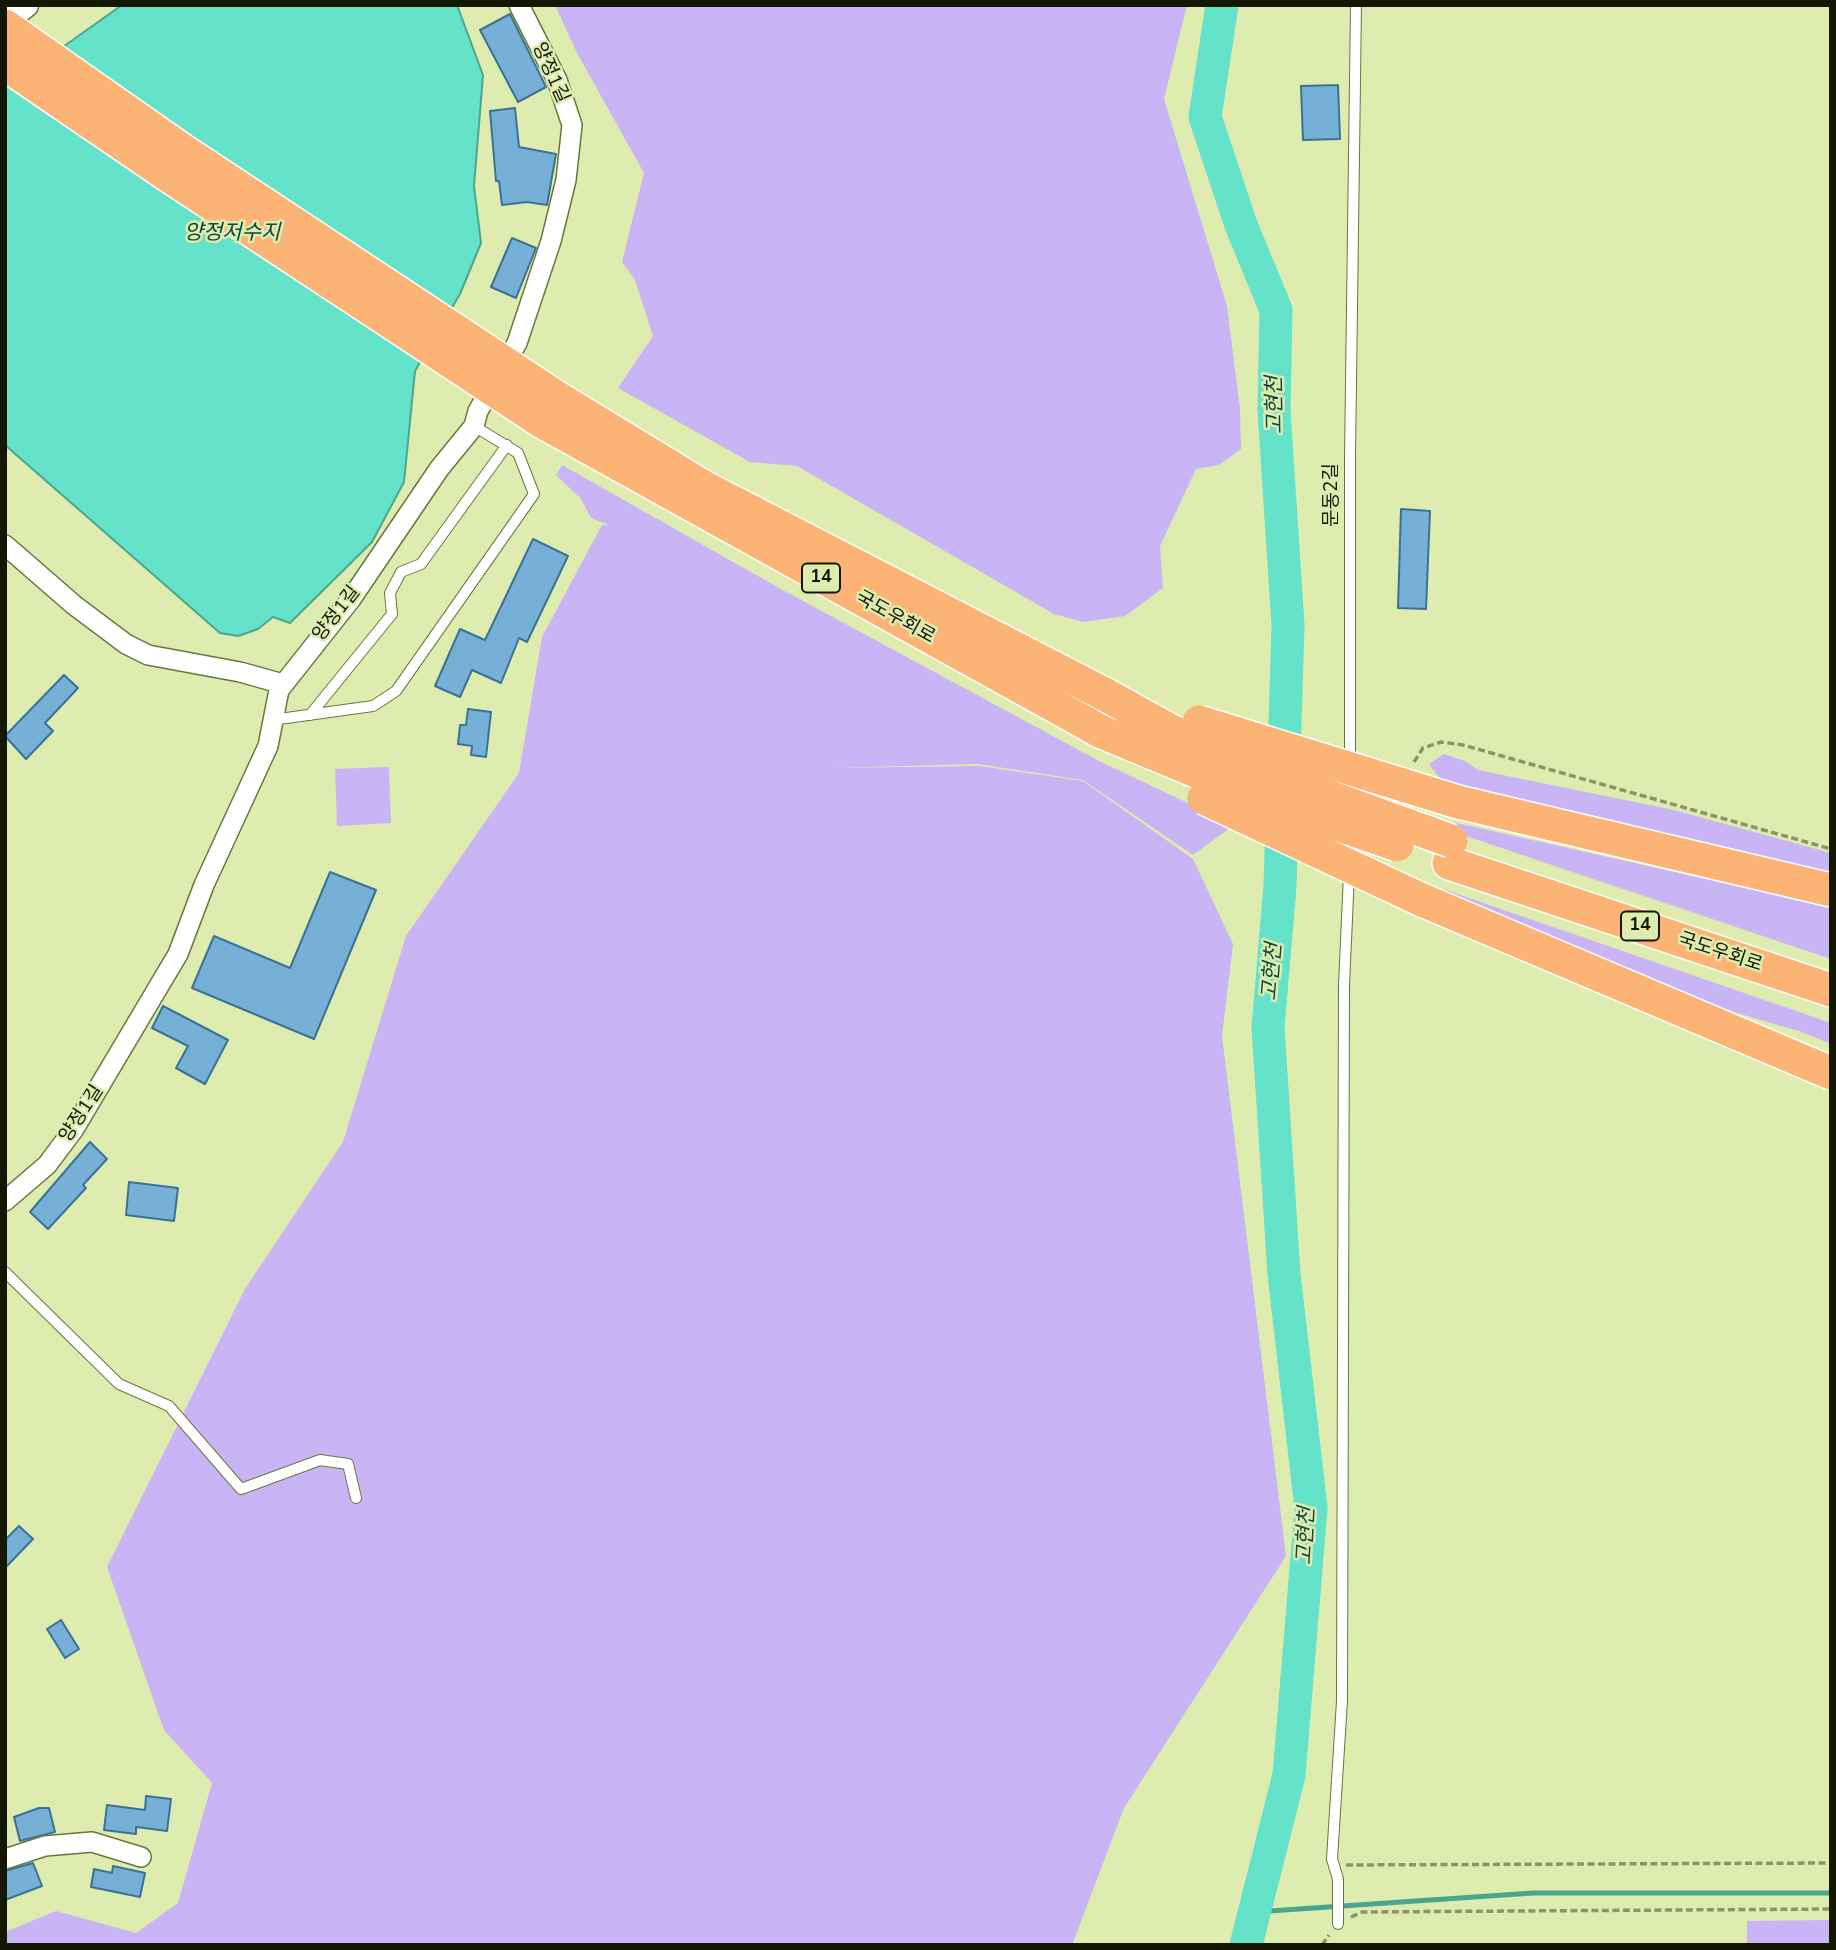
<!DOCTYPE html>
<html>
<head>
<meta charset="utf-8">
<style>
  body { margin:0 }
  #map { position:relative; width:1836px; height:1950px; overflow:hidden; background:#deedaf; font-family:"Nunito Sans",sans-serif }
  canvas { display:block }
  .frame { position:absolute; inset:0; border:7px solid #131702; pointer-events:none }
</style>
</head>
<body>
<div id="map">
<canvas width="1836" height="1950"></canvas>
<div class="frame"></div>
</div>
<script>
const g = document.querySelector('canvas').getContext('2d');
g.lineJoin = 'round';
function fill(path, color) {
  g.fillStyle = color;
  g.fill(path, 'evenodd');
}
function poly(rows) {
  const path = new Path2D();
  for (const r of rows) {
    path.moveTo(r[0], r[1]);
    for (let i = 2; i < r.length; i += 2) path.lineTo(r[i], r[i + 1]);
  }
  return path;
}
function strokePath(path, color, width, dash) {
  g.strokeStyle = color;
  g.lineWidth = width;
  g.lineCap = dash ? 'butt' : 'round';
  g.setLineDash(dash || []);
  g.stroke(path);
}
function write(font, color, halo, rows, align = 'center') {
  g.font = font + ' "Nunito Sans","Noto Sans KR",sans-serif';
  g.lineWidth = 5;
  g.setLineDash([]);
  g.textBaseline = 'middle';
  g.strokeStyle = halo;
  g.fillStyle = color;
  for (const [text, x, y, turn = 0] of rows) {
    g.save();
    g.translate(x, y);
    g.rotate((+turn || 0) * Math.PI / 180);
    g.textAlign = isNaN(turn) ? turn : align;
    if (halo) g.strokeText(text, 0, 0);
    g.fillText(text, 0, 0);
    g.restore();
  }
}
fill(poly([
  [555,5,1187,5,1164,99,1227,306,1240,409,1241,449,1219,465,1196,469,1160,546,1163,588,1125,616,1083,622,1054,614,797,466,750,462,618,388,653,336,635,280,622,262,644,173,577,53],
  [562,465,779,588,1101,762,1234,825,1193,855,1083,780,978,764,831,768,979,766,1083,781,1193,859,1233,944,1222,1036,1286,1556,1124,1808,1072,1945,5,1945,5,1932,56,1911,136,1933,178,1903,212,1783,164,1730,107,1567,245,1289,343,1142,406,936,519,773,542,637,602,525,609,525,591,518,581,499,556,475],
  [1444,754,1465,761,1478,770,1674,810,1831,853,1831,880,1447,788,1429,764],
  [389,767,391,823,337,826,335,769],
  [1452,822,1831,907,1831,959,1448,830,1449,823],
  [1443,889,1831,1023,1831,1044,1802,1032,1706,1004,1441,890],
  [1831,1920,1831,1945,1747,1945,1747,1921]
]), '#c9b4f5');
const water = poly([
  [122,5,457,5,483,75,474,186,481,243,460,294,415,371,404,482,372,542,290,623,273,617,258,629,238,636,220,633,5,445,5,88,122,5]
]);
fill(water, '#65e2ca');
strokePath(water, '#4ca58e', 2);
strokePath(poly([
  [1255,1912,1533,1893,1831,1893]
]), '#4ca58e', 5);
strokePath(poly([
  [1222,5,1205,117,1241,225,1276,310,1274,410,1288,625,1280,886,1268,1028,1284,1274,1311,1508,1289,1775,1246,1945]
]), '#65e2ca', 33);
const building = poly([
  [510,14,546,87,518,102,480,30,510,14],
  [1338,85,1340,139,1303,140,1301,86,1338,85],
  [515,108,519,147,556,154,547,205,527,202,502,205,499,181,496,181,490,111,515,108],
  [512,238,536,248,516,298,491,287,512,238],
  [1401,509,1430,511,1426,609,1398,608,1401,509],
  [533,539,568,556,527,642,519,638,501,683,472,670,460,697,435,686,460,629,485,640,533,539],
  [64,675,78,688,45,723,53,731,26,759,5,736,64,675],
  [468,709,491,712,486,757,471,755,472,746,458,744,460,725,466,725,468,709],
  [330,872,376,890,314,1039,192,988,214,936,290,968,330,872],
  [163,1006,228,1040,205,1084,176,1068,188,1046,152,1028,163,1006],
  [90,1142,107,1159,83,1185,86,1188,48,1229,30,1212,90,1142],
  [129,1182,178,1188,174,1221,126,1215,129,1182],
  [19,1526,33,1539,5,1568,5,1540,19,1526],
  [61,1620,79,1649,65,1658,47,1629,61,1620],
  [146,1796,171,1799,167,1831,136,1827,136,1834,104,1830,107,1805,145,1810,146,1796],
  [39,1808,49,1808,55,1832,20,1841,14,1817,39,1808],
  [33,1863,42,1886,5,1900,5,1871,33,1863],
  [113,1866,145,1873,140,1897,91,1887,94,1869,112,1873,113,1866]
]);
fill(building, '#77b0d6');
strokePath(building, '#3a7296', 2);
const service = poly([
  [310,715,392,614,390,593,401,572,421,564,507,445],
  [272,720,373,706,396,691,534,494,518,453,474,426],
  [1350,764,1350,457,1356,5],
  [5,1272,119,1384,169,1406,241,1489,320,1460,348,1464,356,1498],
  [1338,1924,1338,1879,1332,1859,1342,1701,1344,985,1349,874]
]);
const minor = poly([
  [5,545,74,605,126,644,148,655,240,672,283,684],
  [5,1201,47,1165,74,1129,178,954,204,885,268,746,279,690,351,599,439,469,474,426,478,411,517,343,551,241,566,180,572,125,557,80,519,5],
  [5,1859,45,1846,92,1842,141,1857]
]);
const tertiary = poly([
  [5,22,26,5]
]);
const trunk = poly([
  [556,397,707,489,1106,695],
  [541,421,1102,732],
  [1458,802,1831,890],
  [1449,863,1831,990],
  [1422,900,1831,1073]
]);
strokePath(service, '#6a763d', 12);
strokePath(minor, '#6a763d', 22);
strokePath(tertiary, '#6a763d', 27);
strokePath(trunk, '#fff', 36);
strokePath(poly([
  [1414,762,1423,748,1441,742,1463,745,1831,849],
  [1346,1865,1831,1863],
  [1351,1917,1362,1912,1831,1909],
  [1322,1945,1329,1935]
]), '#8a9567', 3.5, [7, 3.5]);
strokePath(service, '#fff', 10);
strokePath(minor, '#fff', 19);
strokePath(tertiary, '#fff', 24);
strokePath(trunk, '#fbb376', 33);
const trunkBridge = poly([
  [5,26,182,150,556,397],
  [5,64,166,174,541,421],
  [1106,695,1171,731,1299,786,1451,841],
  [1199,722,1458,802],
  [1102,732,1256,796,1397,845],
  [1204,798,1422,900]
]);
strokePath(trunkBridge, '#fff', 36, []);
strokePath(trunkBridge, '#fbb376', 33);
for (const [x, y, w] of [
  [821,578,38],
  [1640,926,38]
]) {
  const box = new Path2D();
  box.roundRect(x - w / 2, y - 14.5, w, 29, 5);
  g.fillStyle = '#deedaf';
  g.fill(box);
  strokePath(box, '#131702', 2);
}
write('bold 18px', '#131702', null, [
  ["14",821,578],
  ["14",1640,926]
]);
write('19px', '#131702', '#deedaf', [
  ["양정1길",550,73,66],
  ["문동2길",1332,495,-90],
  ["양정1길",337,614,-52],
  ["국도우회로",895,618,29],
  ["국도우회로",1720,953,18],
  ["양정1길",82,1114,-57]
]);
write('italic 21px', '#0e463d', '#deedaf', [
  ["양정저수지",232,234],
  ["고현천",1276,405,-91],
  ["고현천",1273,972,-85],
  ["고현천",1307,1536,-87]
]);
</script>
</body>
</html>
